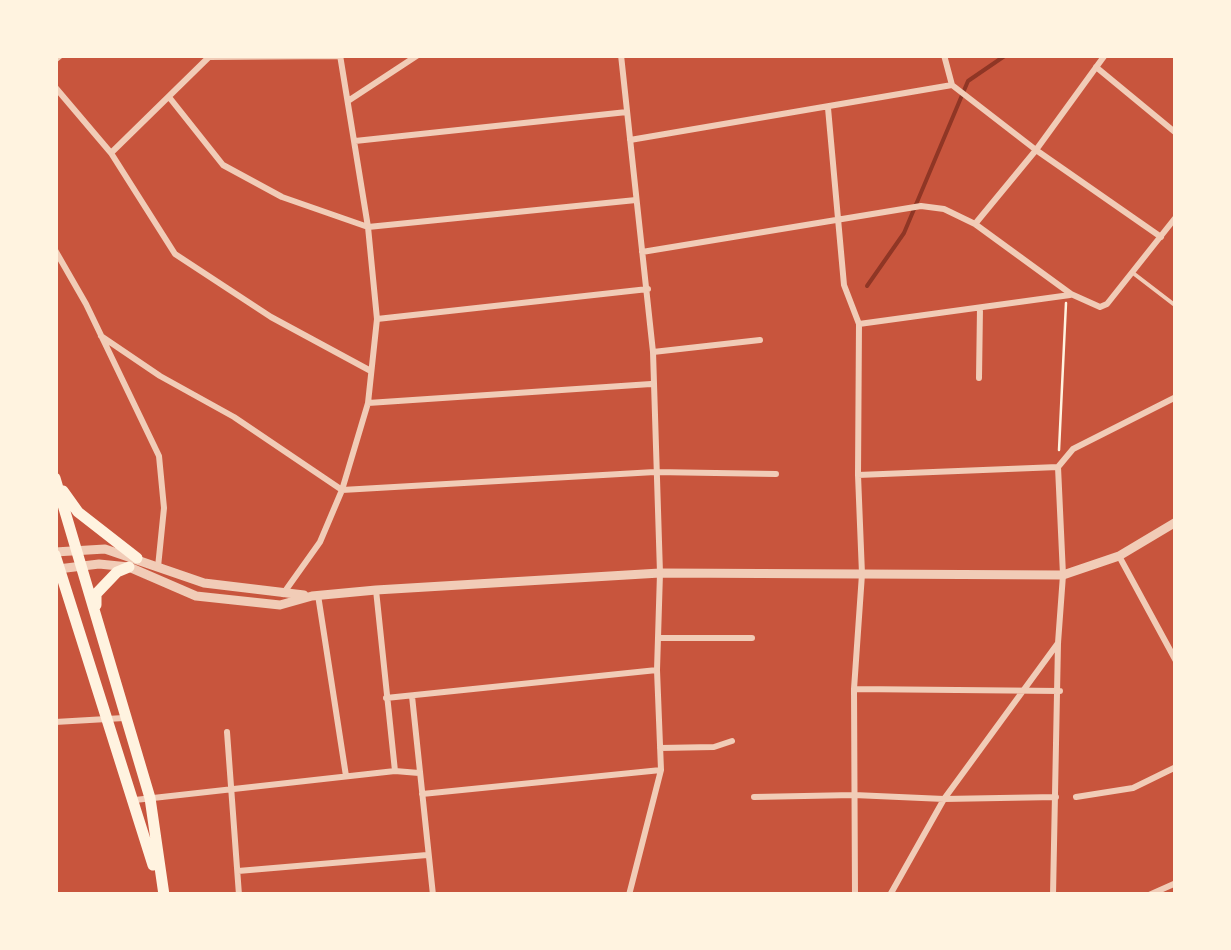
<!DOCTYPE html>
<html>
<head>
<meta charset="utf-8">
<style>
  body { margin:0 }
  #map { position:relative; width:1231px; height:950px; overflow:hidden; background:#c8553d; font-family:"Noto Sans",sans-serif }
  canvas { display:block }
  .frame { position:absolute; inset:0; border:58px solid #fff3e0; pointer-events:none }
</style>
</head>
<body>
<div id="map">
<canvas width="1231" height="950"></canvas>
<div class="frame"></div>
</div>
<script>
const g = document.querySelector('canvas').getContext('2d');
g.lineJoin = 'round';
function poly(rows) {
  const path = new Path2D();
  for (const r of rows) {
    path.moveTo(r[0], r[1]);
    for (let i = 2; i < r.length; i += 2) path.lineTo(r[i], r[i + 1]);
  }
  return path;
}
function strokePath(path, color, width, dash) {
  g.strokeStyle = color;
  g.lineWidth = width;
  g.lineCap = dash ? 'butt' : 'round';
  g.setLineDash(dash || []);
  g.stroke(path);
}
strokePath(poly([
  [867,286,904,233,968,81,1006,55]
]), '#8f3625', 4);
strokePath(poly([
  [1059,450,1066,303]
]), '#fff3e0', 2.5);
strokePath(poly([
  [1133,273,1176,306]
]), '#f1ccb7', 4);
strokePath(poly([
  [621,55,653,352,660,573,657,670,661,770,629,895],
  [944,55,952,85],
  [55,60,61,55],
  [1096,67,1176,133],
  [952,85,1036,150,1161,237],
  [55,87,111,153,175,254,271,317,369,370],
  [169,97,223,165,282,197,368,227,636,200],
  [348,101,418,55],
  [828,108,844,285,859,324,858,475,862,574,854,689,855,895],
  [630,140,952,85],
  [355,141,627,112],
  [111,153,209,57,340,56],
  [975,224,1036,150,1105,55],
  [55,250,86,304,159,456,164,508,158,567],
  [642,252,921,206,944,209,975,224,1071,294,1100,307,1107,304,1176,217],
  [377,319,648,289],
  [859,324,1070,295],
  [101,336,160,376,234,417,342,490,655,472,776,474],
  [653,352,760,340],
  [979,378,980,308],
  [368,403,651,384],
  [858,475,1058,467,1073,449,1176,397],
  [1119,556,1176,661],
  [376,590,395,771],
  [283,594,320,542,342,490,368,403,377,319,368,227,340,55],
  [318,595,346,776],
  [659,638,752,638],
  [854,689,1060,691],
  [412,696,433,895],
  [386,698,657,670],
  [55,722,124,718],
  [227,732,239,895],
  [660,748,714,747,732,741],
  [422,794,661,770],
  [754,797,854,795,944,799,1056,797],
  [1076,797,1133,788,1176,767],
  [135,800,395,771,419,773],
  [238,871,427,855],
  [890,895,944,799,1058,643],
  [1053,895,1058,643,1063,575,1058,467],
  [1149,895,1176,883]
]), '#f1ccb7', 6);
strokePath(poly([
  [55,552,105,549,204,583,304,595],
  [58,569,99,564,129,567,196,596,280,605,312,596,376,590,660,573,1063,575,1119,556,1176,522]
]), '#f1ccb7', 9);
strokePath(poly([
  [55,478,150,798,164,895],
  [63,491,78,512,137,558],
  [55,555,153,865],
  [96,605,96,594,117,572,129,567]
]), '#fff3e0', 11);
</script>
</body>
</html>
